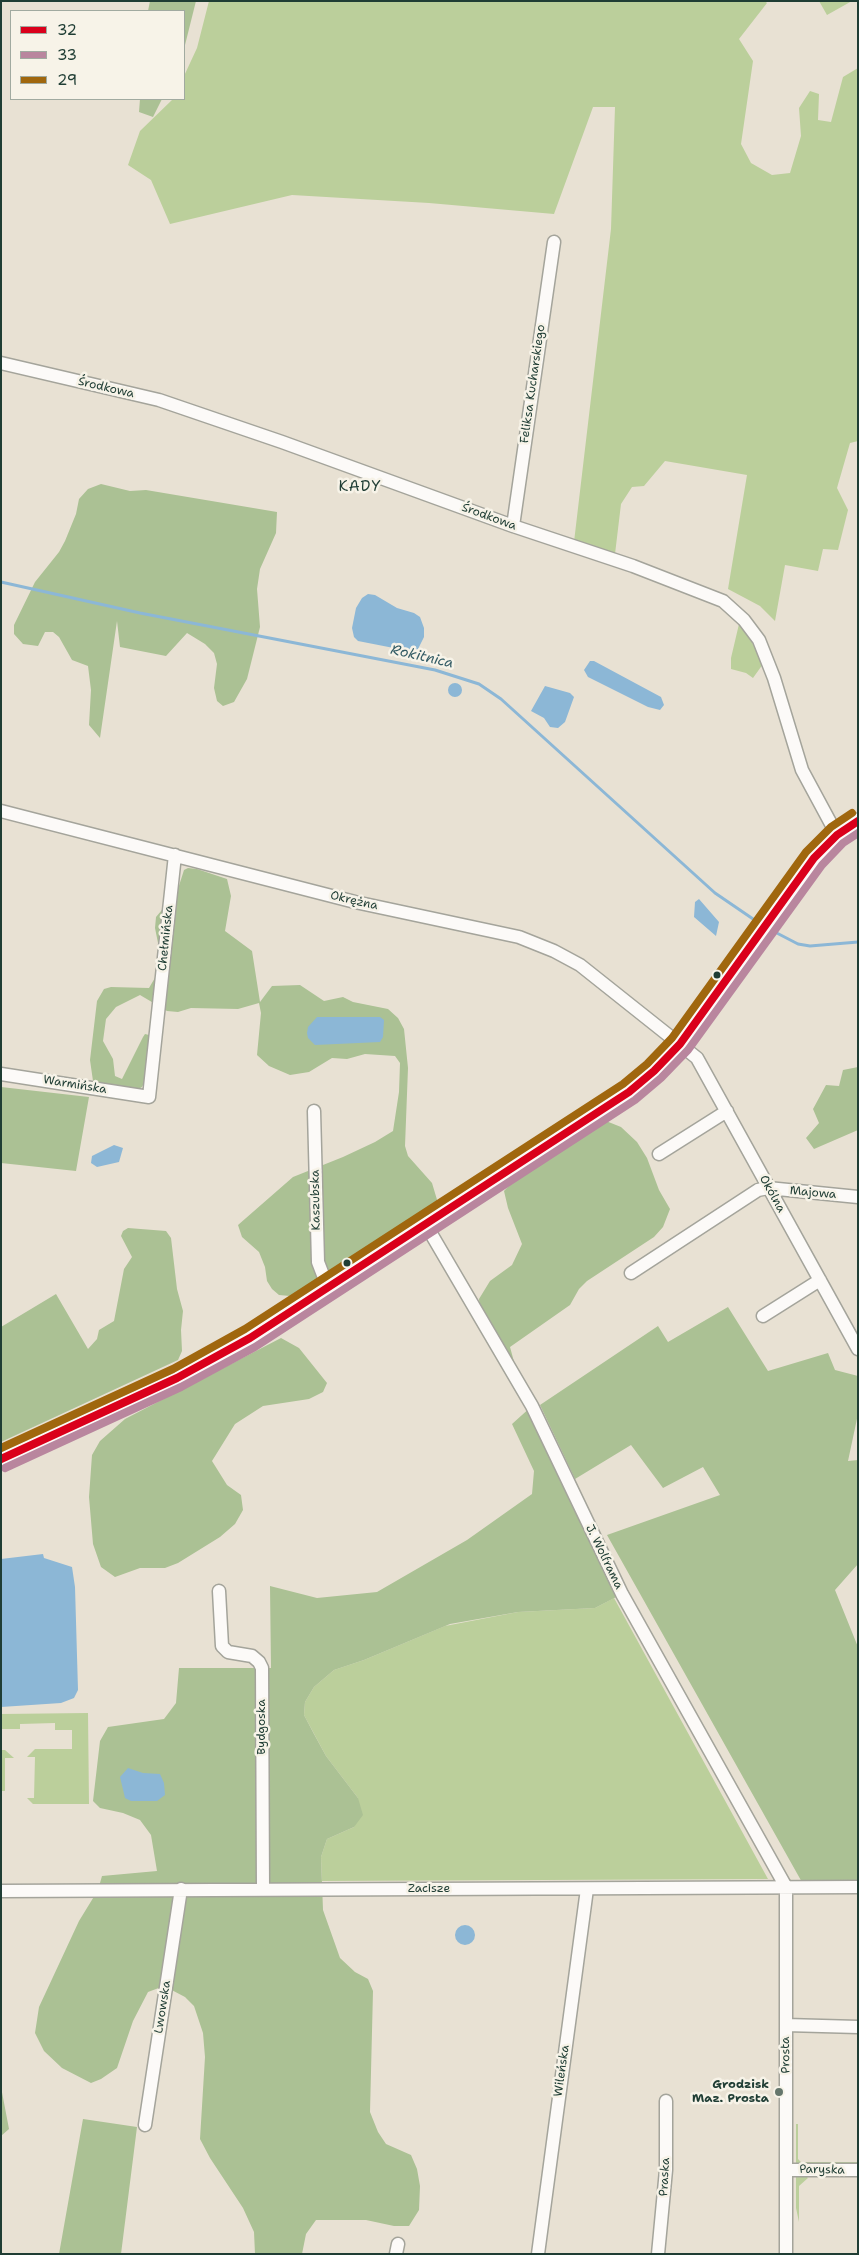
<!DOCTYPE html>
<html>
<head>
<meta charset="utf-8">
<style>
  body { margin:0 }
  #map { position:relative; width:859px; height:2255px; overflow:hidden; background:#e8e1d3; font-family:"Shantell Sans",sans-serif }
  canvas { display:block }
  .frame { position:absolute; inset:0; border:2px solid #1f3d34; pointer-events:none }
  .legend { position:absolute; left:10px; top:10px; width:175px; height:90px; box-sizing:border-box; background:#f7f3e8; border:1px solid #a1aaa0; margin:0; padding:6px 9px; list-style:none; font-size:15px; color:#1f3d34 }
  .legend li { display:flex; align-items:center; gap:10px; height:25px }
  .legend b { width:25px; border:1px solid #a1aaa0 }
</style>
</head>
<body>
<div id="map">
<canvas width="859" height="2255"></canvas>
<div class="frame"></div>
<ul class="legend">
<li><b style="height:6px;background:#da001b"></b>32</li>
<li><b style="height:6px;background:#b9869e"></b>33</li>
<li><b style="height:6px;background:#a0670e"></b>29</li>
</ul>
</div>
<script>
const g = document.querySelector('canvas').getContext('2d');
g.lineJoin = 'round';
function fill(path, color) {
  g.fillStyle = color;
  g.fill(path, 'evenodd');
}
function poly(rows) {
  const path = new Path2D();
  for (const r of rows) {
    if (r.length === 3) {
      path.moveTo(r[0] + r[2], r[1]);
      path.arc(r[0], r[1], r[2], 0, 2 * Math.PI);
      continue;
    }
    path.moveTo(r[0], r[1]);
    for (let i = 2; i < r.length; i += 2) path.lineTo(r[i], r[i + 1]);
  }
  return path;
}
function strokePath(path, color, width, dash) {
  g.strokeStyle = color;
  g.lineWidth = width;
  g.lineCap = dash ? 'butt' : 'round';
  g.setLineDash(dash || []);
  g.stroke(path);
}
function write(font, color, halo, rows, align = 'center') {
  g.font = font + ' "Shantell Sans",sans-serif';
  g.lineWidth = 5;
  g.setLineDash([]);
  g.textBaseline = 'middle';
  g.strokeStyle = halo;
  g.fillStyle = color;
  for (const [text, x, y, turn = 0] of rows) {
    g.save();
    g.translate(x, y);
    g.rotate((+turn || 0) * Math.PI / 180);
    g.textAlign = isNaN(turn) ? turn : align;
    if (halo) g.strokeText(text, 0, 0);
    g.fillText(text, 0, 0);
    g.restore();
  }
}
fill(poly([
  [209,1,765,1,767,3,739,39,753,61,741,144,751,163,772,175,790,173,801,136,799,108,810,91,819,94,818,120,831,122,843,77,858,68,858,441,850,443,837,488,848,510,838,550,823,549,818,571,785,565,775,621,760,606,728,589,747,475,665,461,644,486,632,487,621,504,615,554,574,542,611,229,615,107,593,107,554,214,429,203,292,195,170,224,151,180,128,165,140,131,173,99,184,99,184,76,197,48],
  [819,1,852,1,827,15],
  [739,624,744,627,763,664,753,678,746,673,731,669,731,658],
  [614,1598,768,1879,322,1881,321,1857,327,1839,354,1827,358,1798,326,1756,304,1715,305,1702,314,1687,334,1670,364,1660,445,1626,518,1612,595,1608],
  [88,1713,89,1804,33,1804,27,1798,34,1798,35,1757,27,1757,35,1749,72,1749,72,1730,55,1730,55,1723,20,1724,20,1729,1,1729,1,1714],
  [1,1750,5,1750,14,1758,5,1758,5,1791,1,1791],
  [796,2124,798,2124,798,2159,801,2162,858,2162,858,2165,799,2165,796,2163],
  [796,2176,806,2176,808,2178,799,2186,799,2222,796,2208]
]), '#bbcf9b');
fill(poly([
  [150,1,196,1,184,49,184,11,148,11],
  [140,99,162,99,153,117,139,112],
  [101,484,130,491,146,490,277,512,276,533,260,569,257,589,260,627,247,679,234,702,223,706,217,701,214,688,217,664,214,653,205,644,187,633,166,656,120,647,117,621,100,738,89,725,91,690,88,666,72,660,59,637,53,632,45,632,38,646,23,644,14,634,14,625,35,582,59,552,65,541,76,514,79,499,88,489],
  [188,868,197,869,227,879,231,896,225,931,252,951,260,1002,272,986,300,985,324,1001,343,997,353,1002,388,1009,398,1018,404,1029,408,1068,405,1146,408,1156,432,1183,438,1203,430,1213,395,1230,290,1296,279,1295,272,1289,267,1281,265,1267,259,1252,242,1237,238,1225,293,1177,343,1157,375,1142,393,1131,399,1092,400,1063,395,1056,365,1054,347,1059,332,1058,309,1072,290,1075,269,1066,257,1055,261,1013,259,1003,238,1009,191,1008,178,1012,167,1011,140,995,116,1007,106,1019,103,1041,113,1059,115,1076,122,1079,143,1037,145,1034,153,1036,145,1081,142,1087,137,1090,97,1084,93,1081,90,1060,97,1001,104,989,111,987,149,988,156,976,159,948,155,928,156,917,177,892,184,870],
  [858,1067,858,1130,814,1149,806,1138,819,1123,813,1109,826,1085,839,1086,843,1070],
  [1,1087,89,1097,76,1171,1,1163],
  [606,1121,621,1127,637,1142,647,1158,659,1190,670,1209,663,1227,654,1237,587,1281,579,1289,570,1305,510,1347,519,1380,481,1320,479,1299,490,1281,512,1265,522,1244,508,1208,504,1191,525,1169],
  [128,1228,166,1231,171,1238,177,1289,183,1311,181,1330,182,1351,178,1360,1,1442,1,1327,56,1294,88,1349,97,1339,99,1330,114,1321,124,1269,132,1257,121,1236,123,1231],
  [728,1307,768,1371,828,1353,835,1370,858,1376,858,1414,848,1461,858,1460,858,1564,835,1590,858,1647,858,1884,803,1884,607,1535,720,1495,703,1467,663,1488,631,1445,575,1479,540,1405,658,1326,668,1342],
  [281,1338,299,1348,327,1383,323,1392,309,1399,263,1406,235,1424,212,1461,227,1485,241,1495,243,1510,235,1524,220,1537,178,1563,165,1568,140,1568,115,1577,101,1567,93,1544,89,1497,92,1455,100,1441,125,1419],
  [532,1406,622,1594,595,1608,518,1612,450,1624,364,1660,334,1670,314,1687,305,1702,304,1715,314,1734,326,1756,358,1798,363,1815,354,1827,327,1839,321,1857,323,1910,340,1958,355,1972,368,1979,373,1991,370,2112,378,2132,386,2144,411,2155,417,2169,420,2186,419,2210,409,2226,394,2226,366,2220,316,2220,306,2234,302,2254,255,2254,254,2232,243,2208,210,2158,200,2139,205,2057,203,2033,194,2006,185,1997,164,1986,148,1992,133,2021,117,2068,101,2079,91,2083,62,2068,44,2051,35,2033,39,2007,79,1921,98,1890,102,1876,157,1871,151,1835,140,1820,123,1813,100,1808,93,1801,100,1741,108,1727,164,1719,176,1703,179,1668,271,1668,270,1586,317,1598,377,1592,467,1540,532,1494,534,1471,512,1424],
  [1,2087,9,2129,1,2136],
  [83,2119,137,2127,121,2254,59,2254]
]), '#abc194');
fill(poly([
  [368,594,375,595,397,608,414,613,420,617,424,628,424,637,418,649,409,651,358,641,354,637,352,628,356,608,362,598],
  [590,661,594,661,661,697,664,705,660,710,648,707,588,677,584,670],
  [455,690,7],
  [545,686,570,693,574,697,565,722,558,728,550,727,544,718,531,711],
  [699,899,719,922,716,936,694,917,695,902],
  [317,1017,380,1017,384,1020,383,1037,380,1042,315,1045,308,1038,307,1033,308,1027],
  [114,1145,123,1148,119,1162,97,1167,91,1163,92,1156],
  [43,1554,44,1558,72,1567,75,1587,78,1690,74,1698,61,1703,1,1707,1,1559],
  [128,1768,143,1773,160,1774,164,1783,165,1795,157,1801,131,1801,125,1798,120,1777],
  [465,1935,10]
]), '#8cb7d6');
strokePath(poly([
  [1,582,140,613,435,670,479,684,501,699,715,893,756,921],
  [771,930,798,944,810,946,858,942]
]), '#8cb7d6', 3);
const minor = poly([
  [1,363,159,400,282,442,513,526,633,566,723,601,744,620,759,640,774,678,802,770,837,835],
  [513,526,554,242],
  [1,811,355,902,519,937,554,951,580,965,697,1058,858,1349],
  [1,1074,149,1097,175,855],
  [314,1111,318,1262,328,1288],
  [659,1154,727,1111],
  [426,1225,532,1406,622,1594,786,1887,786,2254],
  [631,1273,758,1190,768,1188,858,1197],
  [763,1316,820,1280],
  [219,1591,222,1646,228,1652,252,1656,259,1662,262,1668,263,1889],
  [1,1891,858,1887],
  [786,2025,858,2027],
  [145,2125,181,1889],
  [786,2170,858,2170],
  [396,2254,398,2244],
  [538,2254,587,1889],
  [658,2254,666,2170,666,2101]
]);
const tertiary = poly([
  [1,1459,177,1378,250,1338,629,1092,654,1071,680,1044,814,858,837,835,858,821]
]);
strokePath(minor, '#a4a49b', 15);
strokePath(tertiary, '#a4a49b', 18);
strokePath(minor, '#fcfaf8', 12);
strokePath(tertiary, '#fcfaf8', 15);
strokePath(poly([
  [1,1459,177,1378,250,1338,629,1092,654,1071,680,1044,814,858,837,835,858,821]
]), '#da001b', 8);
strokePath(poly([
  [5,1468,181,1387,255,1347,635,1100,661,1078,688,1050,822,865,843,843,858,833]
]), '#b9869e', 8);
strokePath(poly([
  [1,1448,173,1369,245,1329,623,1084,647,1064,672,1038,806,852,831,827,852,813]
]), '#a0670e', 8);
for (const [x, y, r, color] of [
  [717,975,4.5,"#1f3d34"],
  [347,1263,4.5,"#1f3d34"],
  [779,2092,5,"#65766c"]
]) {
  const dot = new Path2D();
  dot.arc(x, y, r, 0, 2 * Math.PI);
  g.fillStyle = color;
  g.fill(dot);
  strokePath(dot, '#f7f3e8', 2);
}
write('12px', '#1f3d34', '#f7f3e8', [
  ["Feliksa Kucharskiego",533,384,-82],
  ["Środkowa",106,388,13],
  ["Środkowa",489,517,20],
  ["Okrężna",354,901,13],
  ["Chełmińska",166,938,-84],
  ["Warmińska",75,1085,9],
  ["Majowa",813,1193,5],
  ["Okólna",772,1194,61],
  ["Kaszubska",316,1200,-91],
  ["J. Wolframa",604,1557,64],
  ["Bydgoska",262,1727,-90],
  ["Zacisze",429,1889],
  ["Lwowska",163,2007,-81],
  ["Prosta",786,2055,-91],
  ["Wileńska",562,2071,-82],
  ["Paryska",822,2170,1],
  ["Praska",665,2177,-87]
]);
write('bold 12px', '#1f3d34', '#f7f3e8', [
  ["Grodzisk",769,2085],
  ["Maz. Prosta",769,2099]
], 'right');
write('italic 14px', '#345c65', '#f7f3e8', [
  ["Rokitnica",422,657,13]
]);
g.letterSpacing = '1px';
write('15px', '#1f3d34', '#f7f3e8', [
  ["KADY",360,487]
]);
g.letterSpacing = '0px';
</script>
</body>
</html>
